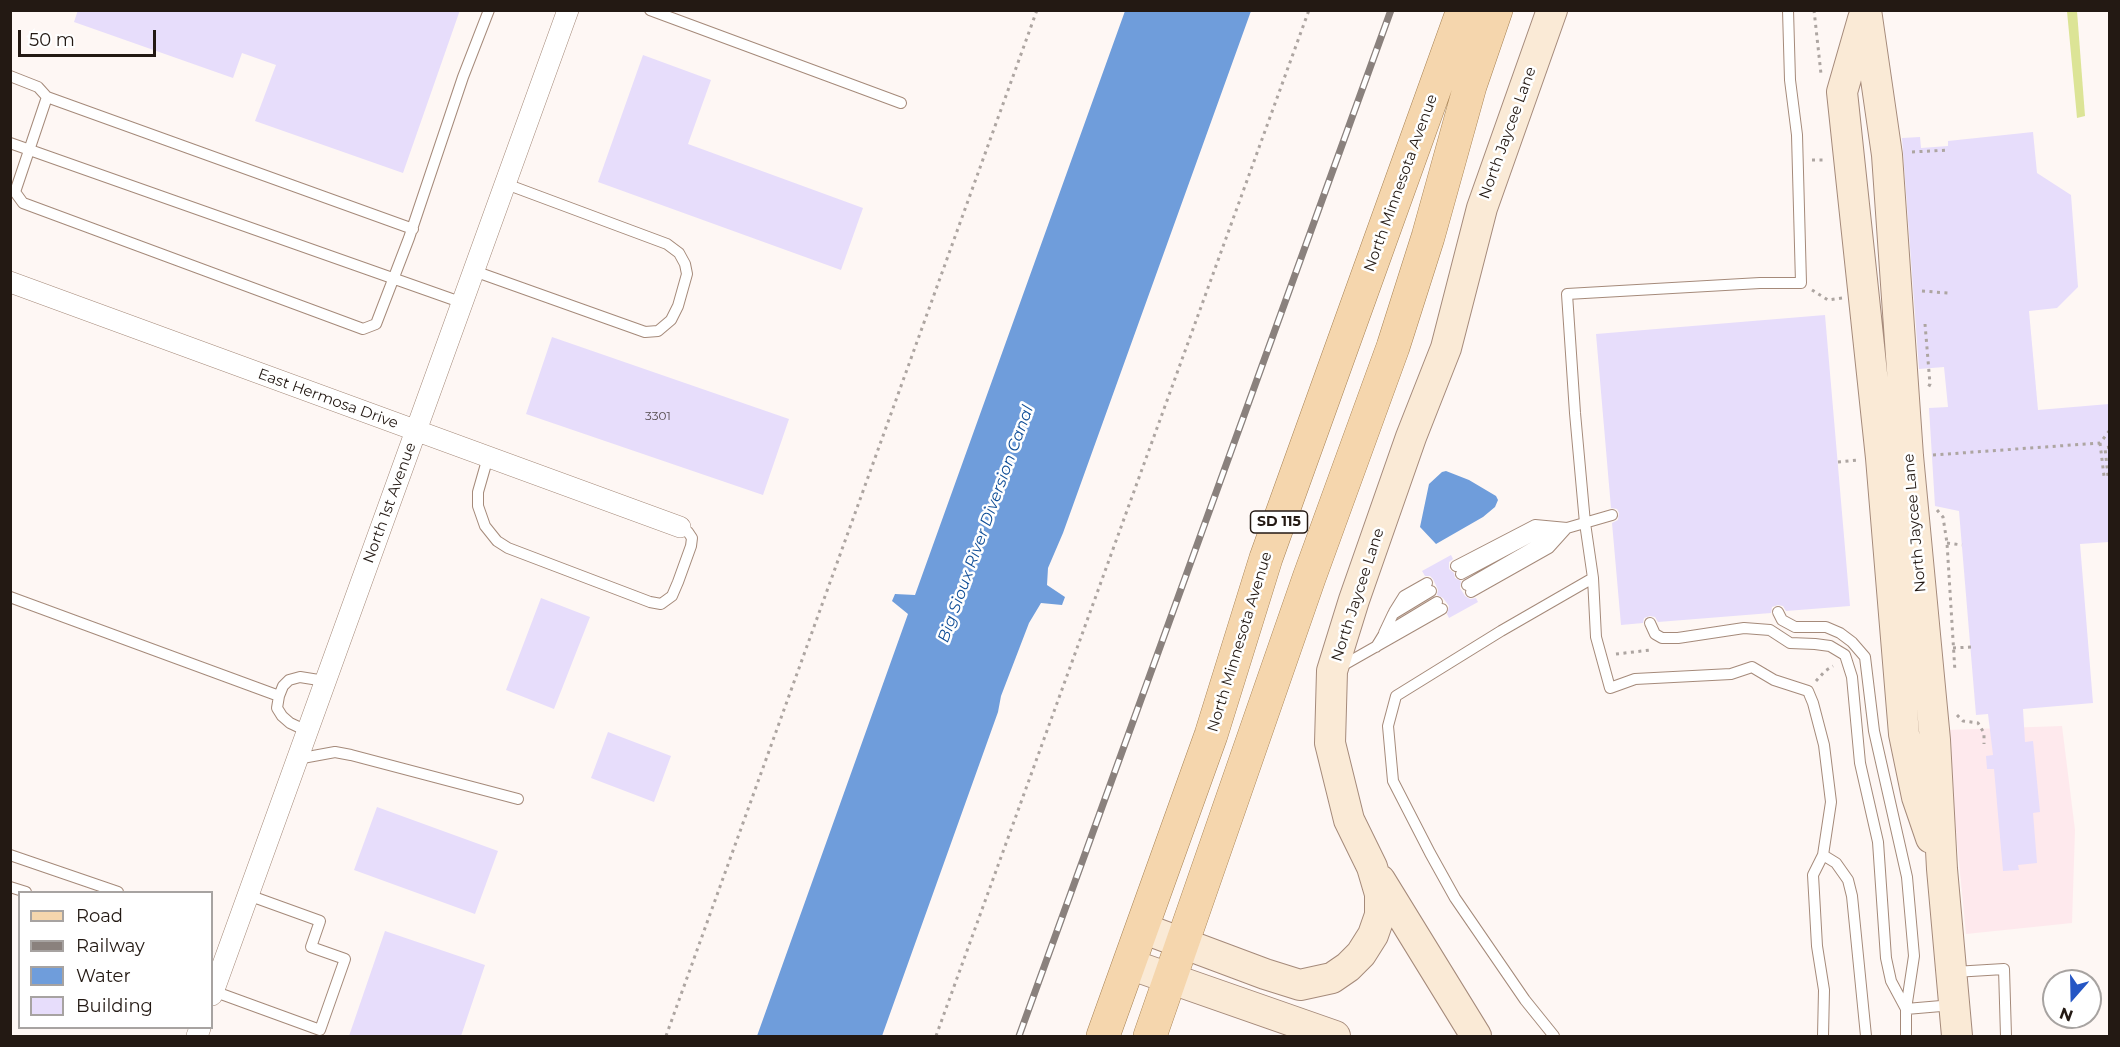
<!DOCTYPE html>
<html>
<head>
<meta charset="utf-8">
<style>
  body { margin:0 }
  #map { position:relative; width:2120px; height:1047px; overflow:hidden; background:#fef7f4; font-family:Montserrat,sans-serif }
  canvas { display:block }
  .frame { position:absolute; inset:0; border:12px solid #231913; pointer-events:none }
  .legend { position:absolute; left:18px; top:891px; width:195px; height:138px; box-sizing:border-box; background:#fff; border:2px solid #a7a3a1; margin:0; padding:8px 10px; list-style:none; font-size:18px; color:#231913 }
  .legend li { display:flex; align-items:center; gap:12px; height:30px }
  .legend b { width:30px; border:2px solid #a7a3a1 }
  .north { position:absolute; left:2042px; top:969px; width:60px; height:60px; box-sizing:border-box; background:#fff; border:2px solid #a7a3a1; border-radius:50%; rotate:200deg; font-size:16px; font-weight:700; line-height:24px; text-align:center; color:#231913 }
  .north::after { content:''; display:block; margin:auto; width:21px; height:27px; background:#2556c4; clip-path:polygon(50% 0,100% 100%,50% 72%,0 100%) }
  .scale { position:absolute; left:18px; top:30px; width:138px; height:27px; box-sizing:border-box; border:3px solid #231913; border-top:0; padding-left:8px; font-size:18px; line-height:21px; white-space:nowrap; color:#231913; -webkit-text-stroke:4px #fff; paint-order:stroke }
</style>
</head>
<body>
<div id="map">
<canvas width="2120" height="1047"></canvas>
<div class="frame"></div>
<ul class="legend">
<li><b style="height:8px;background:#f5d6ad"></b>Road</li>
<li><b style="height:8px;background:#8a817d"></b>Railway</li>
<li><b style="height:16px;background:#6f9ddb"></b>Water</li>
<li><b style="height:16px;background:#e7ddfb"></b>Building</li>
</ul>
<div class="north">N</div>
<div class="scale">50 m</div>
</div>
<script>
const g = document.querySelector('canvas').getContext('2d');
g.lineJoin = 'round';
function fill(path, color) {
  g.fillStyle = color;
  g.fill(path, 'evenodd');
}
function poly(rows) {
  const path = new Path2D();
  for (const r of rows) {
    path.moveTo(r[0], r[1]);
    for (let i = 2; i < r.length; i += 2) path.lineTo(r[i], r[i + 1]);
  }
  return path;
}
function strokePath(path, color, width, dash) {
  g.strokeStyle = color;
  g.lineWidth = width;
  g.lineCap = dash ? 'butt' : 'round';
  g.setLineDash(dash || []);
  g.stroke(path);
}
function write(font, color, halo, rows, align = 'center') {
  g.font = font + ' Montserrat,sans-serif';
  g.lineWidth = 5;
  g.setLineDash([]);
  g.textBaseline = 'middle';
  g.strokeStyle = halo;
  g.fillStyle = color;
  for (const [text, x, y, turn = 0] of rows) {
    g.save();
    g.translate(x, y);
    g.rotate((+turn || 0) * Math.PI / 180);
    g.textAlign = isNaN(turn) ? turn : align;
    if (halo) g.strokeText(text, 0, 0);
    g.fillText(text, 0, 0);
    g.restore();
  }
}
fill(poly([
  [2062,726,2075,830,2072,923,1966,934,1946,730]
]), '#fee9ed');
fill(poly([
  [2067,11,2077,11,2085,116,2077,118]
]), '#dce496');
fill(poly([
  [1125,11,1251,11,1063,533,1048,568,1047,585,1065,597,1062,605,1041,603,1029,623,1001,696,998,712,882,1036,757,1036,908,614,892,601,895,594,915,595],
  [1446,471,1469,480,1496,496,1498,500,1495,507,1483,517,1436,544,1420,527,1429,484,1442,472]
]), '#6f9ddb');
fill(poly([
  [78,10,460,10,403,173,255,121,276,65,242,53,233,78,74,22],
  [643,55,711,80,688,144,863,208,841,270,598,182],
  [2033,132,2037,173,2071,195,2078,287,2057,308,2029,311,2038,410,2109,404,2109,542,2080,544,2093,703,2023,709,2025,742,2033,741,2040,812,2033,813,2037,863,2018,865,2019,870,2003,871,1994,769,1987,769,1986,756,1993,755,1988,714,1976,715,1959,511,1935,506,1929,408,1948,407,1944,367,1919,369,1902,138,1920,137,1921,148,1948,146,1948,141],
  [1825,315,1850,606,1786,611,1783,606,1778,605,1772,607,1771,613,1658,622,1655,617,1650,616,1644,618,1643,623,1621,625,1612,523,1618,520,1619,513,1617,509,1611,508,1596,334],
  [552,337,789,419,763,495,526,414],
  [1451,555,1453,559,1449,562,1449,569,1454,573,1455,578,1461,581,1460,588,1465,596,1470,599,1476,598,1478,602,1449,618,1447,614,1449,606,1443,598,1437,595,1438,590,1433,579,1430,576,1425,576,1422,571],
  [541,598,590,617,554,709,506,690],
  [608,732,671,756,654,802,591,778],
  [377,807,498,851,475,914,354,870],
  [385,931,485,965,461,1036,349,1036]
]), '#e7ddfb');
const lane = poly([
  [650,10,901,103],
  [1788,10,1790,80,1797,135,1801,283,1760,283,1567,294,1575,413,1585,523,1593,578,1596,637,1610,688,1635,679,1731,674,1752,667,1774,680,1808,691,1813,703,1824,745,1831,802,1823,855,1813,875,1817,946,1824,990,1823,1036],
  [10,76,38,87,47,97,15,192,23,203,363,329,376,324,409,238,463,77,489,10],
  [47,97,413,229],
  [10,143,463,303],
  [474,271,645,332,658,331,671,320,678,306,687,274,685,264,679,253,667,244,506,184],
  [488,457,478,492,478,506,485,526,497,541,508,548,650,602,661,604,672,596,678,582,691,546,692,538,688,532,680,527],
  [1456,566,1535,525,1567,528],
  [1461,574,1536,534,1555,530],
  [1467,585,1559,532],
  [1471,592,1549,548,1567,528,1612,515],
  [10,597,279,696],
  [1394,612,1404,596,1427,583],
  [1778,612,1782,620,1795,627,1826,627,1840,633,1852,642,1865,657,1874,731,1907,877,1914,956,1906,1009,1906,1036],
  [1650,623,1655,634,1662,638,1678,638,1744,628,1770,630,1790,643,1815,644,1830,646,1845,655,1852,677,1860,763,1878,842,1886,958,1891,981,1906,1009],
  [1384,633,1393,614,1431,591],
  [1376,647,1384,634,1437,602],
  [1340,667,1442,609],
  [307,731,290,723,282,716,277,708,279,696,283,686,289,680,300,677,325,681],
  [297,759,335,752,351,755,518,799],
  [10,855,118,892],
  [1823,855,1836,863,1848,880,1852,896,1866,1036],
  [10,887,26,892],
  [1954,972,2004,969,2006,1036],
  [213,991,320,1030,345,959,311,947,320,921,248,895],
  [1906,1009,1953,1005],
  [1554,1036,1525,1000,1455,898,1430,853,1393,781,1388,726,1396,696,1501,631,1593,578]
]);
const street = poly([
  [10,282,680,527],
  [212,995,568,10],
  [197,1036,200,1028]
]);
const secondary = poly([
  [1866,10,1887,155,1908,456,1935,740,1942,869,1957,1036],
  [1863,19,1842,92,1881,458,1904,734,1917,797,1931,838],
  [1380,880,1476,1036],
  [1142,928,1265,974,1300,985,1332,978,1348,967,1361,954,1373,935,1380,915,1380,894,1372,867,1349,820,1330,743,1332,671,1354,600,1411,437,1446,348,1482,208,1552,10],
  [1129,964,1335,1036]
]);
const primary = poly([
  [1103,1036,1211,735,1266,558,1463,10],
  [1150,1036,1309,578,1393,347,1428,237,1470,86,1496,10]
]);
strokePath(lane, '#a58a7a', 12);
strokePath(street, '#a58a7a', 22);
strokePath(secondary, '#a58a7a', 32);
strokePath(primary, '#a78253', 34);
strokePath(poly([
  [1814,10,1821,74],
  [1912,152,1949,150],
  [1812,160,1826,160],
  [1812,290,1828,300,1842,298],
  [1922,291,1948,293],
  [1925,324,1930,384,1928,388],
  [2100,443,2104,476,2108,476,2105,448,2110,447],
  [1933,455,2100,443,2110,430],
  [1838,462,1858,460],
  [1937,510,1943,517,1947,543,1955,672],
  [1947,543,1962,545],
  [1953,648,1971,647],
  [1616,654,1651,650],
  [1816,681,1825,671,1833,666],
  [1957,715,1963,721,1978,723,1984,733,1984,744],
  [666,1036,1037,10],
  [936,1036,1309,10]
]), '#ada5a1', 3, [3, 4.5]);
strokePath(lane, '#fff', 10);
strokePath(street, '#fff', 21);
strokePath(secondary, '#faead6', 30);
strokePath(primary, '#f5d6ad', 33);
const rail = poly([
  [1019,1036,1391,10]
]);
strokePath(rail, '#8a817d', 7);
strokePath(rail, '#fff', 4.5, [14]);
write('12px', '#544a4d', null, [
  ["3301",658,416]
]);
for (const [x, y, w] of [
  [1279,522,57]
]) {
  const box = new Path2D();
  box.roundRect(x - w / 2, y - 11, w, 22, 4.5);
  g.fillStyle = '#fff';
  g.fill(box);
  strokePath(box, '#231913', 1.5);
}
write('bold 14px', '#231913', null, [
  ["SD 115",1279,522]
]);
write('15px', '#231913', '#fff', [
  ["North Jaycee Lane",1508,133,-70],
  ["North Minnesota Avenue",1401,183,-70],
  ["East Hermosa Drive",328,399,20],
  ["North 1st Avenue",390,503,-70],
  ["North Jaycee Lane",1915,523,-95],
  ["North Jaycee Lane",1358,595,-72],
  ["North Minnesota Avenue",1240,642,-73]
]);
write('italic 16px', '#104e97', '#fff', [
  ["Big Sioux River Diversion Canal",986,524,-70]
]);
</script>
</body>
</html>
